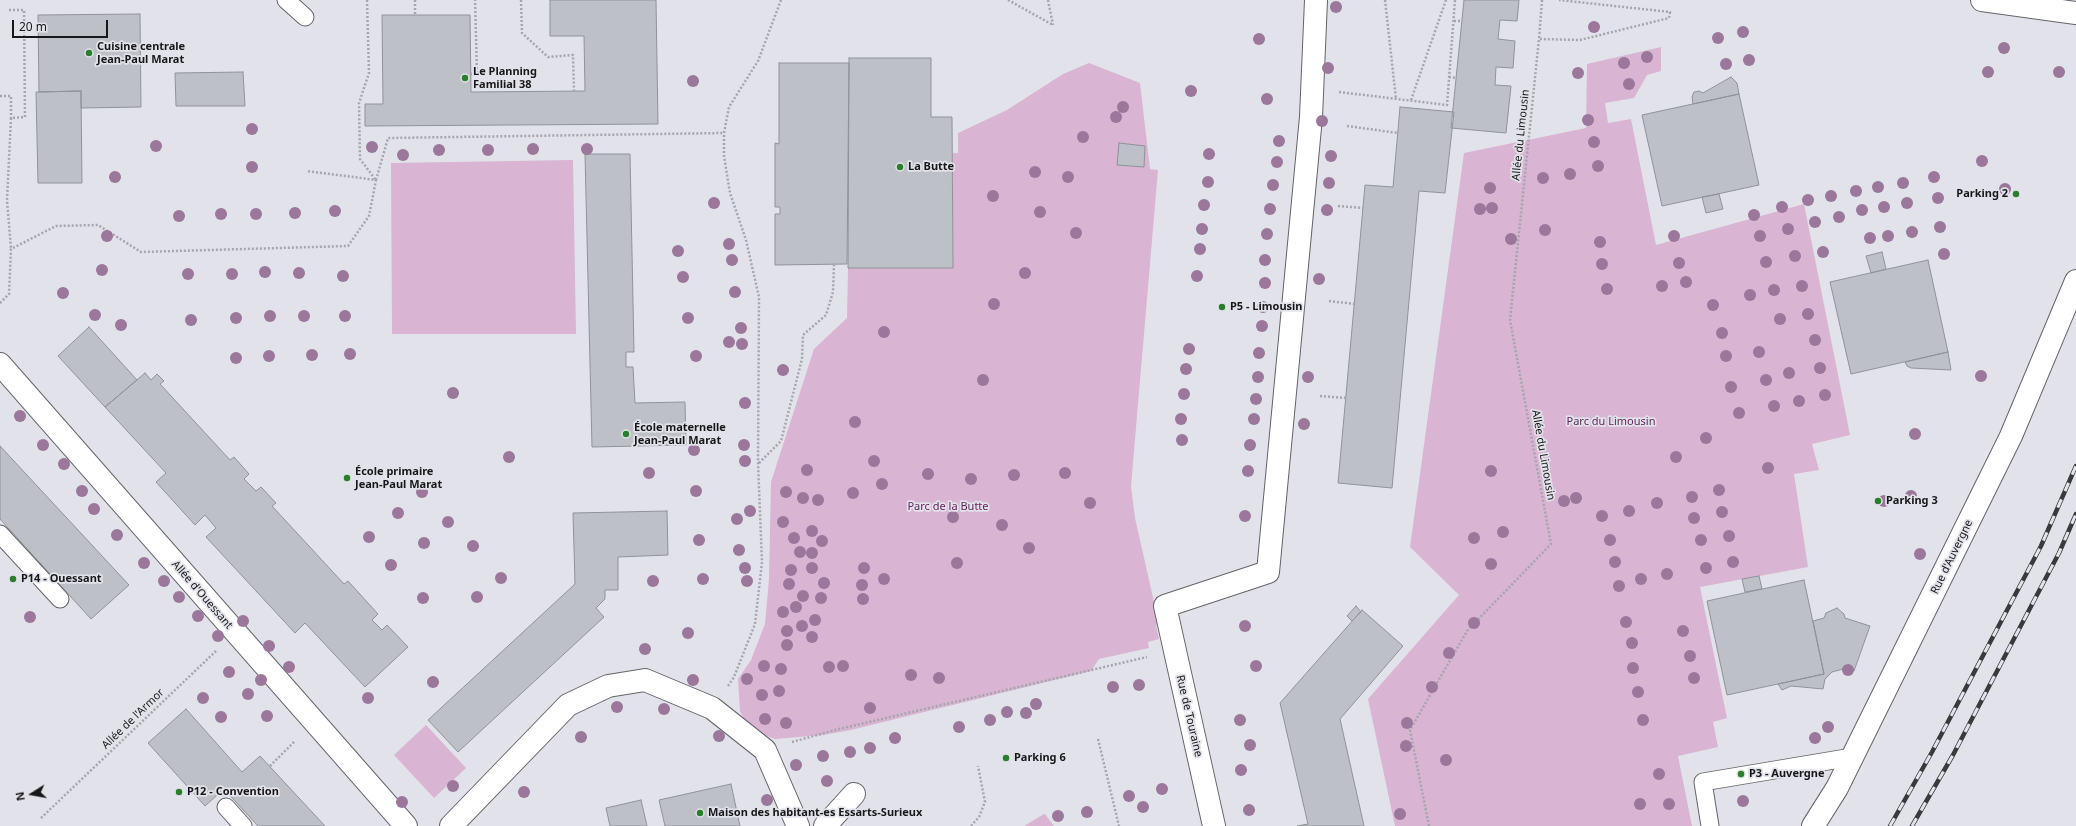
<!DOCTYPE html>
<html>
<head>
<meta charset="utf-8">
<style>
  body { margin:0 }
  #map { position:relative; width:2076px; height:826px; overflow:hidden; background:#e2e3ea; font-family:"Noto Sans",sans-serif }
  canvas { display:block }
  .north { position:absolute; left:12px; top:774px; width:40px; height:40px; -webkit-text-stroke:3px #e2e3ea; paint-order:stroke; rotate:259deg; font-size:11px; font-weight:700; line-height:16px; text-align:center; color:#18181a }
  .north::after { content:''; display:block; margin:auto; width:14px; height:18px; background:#18181a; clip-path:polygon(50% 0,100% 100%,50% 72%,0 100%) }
  .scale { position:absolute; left:12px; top:20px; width:96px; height:18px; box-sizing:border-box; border:2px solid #18181a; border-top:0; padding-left:5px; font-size:12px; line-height:14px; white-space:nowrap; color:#18181a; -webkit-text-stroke:3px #e2e3ea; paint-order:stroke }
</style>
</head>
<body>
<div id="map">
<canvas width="2076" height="826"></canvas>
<div class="north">N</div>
<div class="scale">20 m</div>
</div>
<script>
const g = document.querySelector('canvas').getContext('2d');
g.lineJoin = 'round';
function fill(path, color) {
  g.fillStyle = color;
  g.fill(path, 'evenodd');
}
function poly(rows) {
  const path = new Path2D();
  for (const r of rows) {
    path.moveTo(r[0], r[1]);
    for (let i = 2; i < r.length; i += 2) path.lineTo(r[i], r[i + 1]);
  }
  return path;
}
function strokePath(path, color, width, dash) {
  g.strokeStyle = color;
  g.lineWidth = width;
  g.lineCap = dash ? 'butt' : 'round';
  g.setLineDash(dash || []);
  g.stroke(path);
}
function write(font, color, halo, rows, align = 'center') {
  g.font = font + ' "Noto Sans",sans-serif';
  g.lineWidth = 3.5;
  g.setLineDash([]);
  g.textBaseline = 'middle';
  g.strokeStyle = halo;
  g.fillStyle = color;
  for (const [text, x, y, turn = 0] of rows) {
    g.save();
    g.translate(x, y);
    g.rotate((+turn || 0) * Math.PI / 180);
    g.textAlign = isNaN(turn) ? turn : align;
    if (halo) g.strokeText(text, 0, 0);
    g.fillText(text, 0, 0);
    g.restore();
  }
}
fill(poly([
  [1661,47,1661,71,1647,75,1634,98,1605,103,1608,123,1631,119,1656,245,1804,204,1850,435,1812,444,1819,470,1794,474,1808,567,1700,587,1727,718,1713,722,1718,747,1678,756,1692,826,1395,826,1368,699,1459,595,1410,547,1464,153,1586,128,1587,64],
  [1089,63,1140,83,1150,169,1158,170,1131,486,1135,518,1159,624,1156,625,1159,639,1148,642,1149,648,1099,659,1091,671,851,730,823,735,775,739,757,732,745,721,740,711,738,679,751,660,765,624,769,579,771,482,814,349,847,318,848,268,953,268,953,153,958,153,958,133,1007,110,1063,74],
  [573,160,576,334,392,334,391,163],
  [426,725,466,768,434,798,394,755],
  [1045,814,1054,826,1024,826,1044,814]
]), '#d9b4d3');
const building = poly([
  [550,0,656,0,658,124,365,126,365,104,383,104,382,15,470,15,471,92,585,91,584,36,550,36,550,0],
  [1464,0,1519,0,1517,21,1500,20,1498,39,1515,41,1513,68,1496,67,1495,85,1511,86,1506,133,1451,128,1464,0],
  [140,14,141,107,81,108,81,91,39,92,38,15,140,14],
  [849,58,931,58,931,117,952,117,953,268,848,268,849,58],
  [779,63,849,63,847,264,775,265,775,214,780,214,780,207,775,207,775,143,779,144,779,63],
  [243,72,245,106,176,106,175,73,243,72],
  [1731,77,1737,83,1739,94,1693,104,1692,97,1694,92,1699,91,1703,93,1731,77],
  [81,91,82,183,38,183,36,92,81,91],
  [1739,94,1759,185,1662,206,1642,115,1739,94],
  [1400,107,1454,112,1445,193,1419,191,1392,488,1338,483,1365,185,1393,187,1400,107],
  [1119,143,1145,146,1144,167,1117,165,1119,143],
  [585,154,630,154,634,352,626,352,626,367,633,367,635,403,685,402,686,445,592,447,585,154],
  [1719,194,1723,209,1706,213,1702,197,1719,194],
  [1882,252,1886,269,1871,273,1866,256,1882,252],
  [1928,260,1948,352,1851,374,1830,282,1928,260],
  [89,327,137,380,105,407,58,356,89,327],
  [1948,352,1951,370,1911,368,1907,366,1905,362,1948,352],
  [145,373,151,380,157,374,164,381,160,384,230,460,234,457,249,474,244,479,256,491,261,487,276,503,272,506,344,584,348,581,378,614,372,620,382,630,387,625,408,647,365,687,305,623,295,633,206,537,216,528,205,515,195,525,156,482,166,473,105,407,145,373],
  [0,446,129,585,91,619,0,519,0,446],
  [667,511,668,555,618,557,618,590,605,590,605,599,596,608,604,617,458,752,428,720,575,584,573,513,667,511],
  [1759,576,1762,589,1745,592,1742,579,1759,576],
  [1804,580,1824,674,1727,695,1707,601,1804,580],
  [1356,606,1361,612,1352,621,1347,616,1356,606],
  [1837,608,1844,614,1845,618,1870,626,1854,671,1843,669,1832,672,1825,679,1823,689,1791,686,1782,690,1778,684,1824,674,1813,621,1824,618,1826,613,1837,608],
  [1362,610,1403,646,1340,719,1364,826,1297,826,1308,824,1280,703,1362,610],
  [186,709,242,772,260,756,325,826,258,826,224,789,205,806,148,743,186,709],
  [731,784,740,826,665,826,659,800,731,784],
  [641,800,647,826,610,826,606,808,641,800]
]);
fill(building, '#bdc1c7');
strokePath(building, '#8e9398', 1);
const service = poly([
  [286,0,305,17],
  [0,534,60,599],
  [226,807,243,826],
  [1710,826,1703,782,1852,757]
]);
const pedestrian = poly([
  [0,364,406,826],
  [451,826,568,705,608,686,645,680,712,708,765,750,798,826],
  [825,826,854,794]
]);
const minor = poly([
  [1982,0,2076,13],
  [1214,826,1165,606,1268,572,1311,117,1316,0],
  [1813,826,1837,788,2011,436,2076,281]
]);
strokePath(service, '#64656b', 19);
strokePath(pedestrian, '#64656b', 24);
strokePath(minor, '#64656b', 24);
strokePath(poly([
  [367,0,369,73,359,103,360,159,375,179],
  [415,0,415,15],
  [521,0,522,33,548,57,573,55,574,91],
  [1008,0,1053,25],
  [1048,0,1053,25],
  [1385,0,1396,99],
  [1542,0,1539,39,1580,40,1669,18,1670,12,1559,0],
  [9,10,24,10,25,117,11,118,7,200,11,249],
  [1454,21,1462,21],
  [470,74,477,74,475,0],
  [1449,77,1457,78],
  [1339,92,1447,105,1455,0],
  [0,96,11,96,11,118],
  [1411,100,1446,0],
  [1347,126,1398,133],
  [376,180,388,138,724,133],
  [1338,206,1363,208],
  [1329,301,1355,304],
  [0,303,9,294,11,249,56,226,98,225,141,252,348,246,369,216,376,180,307,171],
  [1320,396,1346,398],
  [759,463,781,441,802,359,803,335,826,315,833,292,834,265],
  [728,686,734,677,755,624,762,562,758,463,759,297,746,240,730,193,724,156,724,133,729,107,758,61,781,0],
  [1098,739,1119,826],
  [792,742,839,729,1147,657],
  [270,766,295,741],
  [41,818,216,651],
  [971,826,979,817,985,802,978,766],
  [1429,826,1410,730,1467,631,1551,544,1510,320,1539,39]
]), '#a5a5ab', 2.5, [2, 2]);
strokePath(service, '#fff', 17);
strokePath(pedestrian, '#fff', 22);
strokePath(minor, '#fff', 22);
const rail = poly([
  [1890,826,1932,752,2041,546,2076,466],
  [1912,826,1953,755,2059,553,2076,514]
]);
strokePath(rail, '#393a3c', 4.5);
strokePath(rail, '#e2e3ea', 3, [9]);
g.fillStyle = '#9a779b';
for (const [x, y] of [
  [1336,7],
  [1594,27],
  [1743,32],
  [1718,38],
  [1259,39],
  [2004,48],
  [1647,57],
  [1749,60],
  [1624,63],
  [1726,64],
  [1328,68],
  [1988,72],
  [2059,72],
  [1578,73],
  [693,81],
  [1629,84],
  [1191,91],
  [1267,99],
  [1123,107],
  [1116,117],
  [1588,120],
  [1322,121],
  [252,129],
  [1083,137],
  [1279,141],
  [1594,142],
  [156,146],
  [372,147],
  [533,149],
  [587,149],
  [439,150],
  [488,150],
  [1209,154],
  [403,155],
  [1331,156],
  [1982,161],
  [1277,162],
  [1598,166],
  [252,167],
  [1035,172],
  [1570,174],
  [115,177],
  [1068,177],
  [1934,177],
  [1543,178],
  [1208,182],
  [1329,183],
  [1903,183],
  [1273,185],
  [1878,187],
  [1490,188],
  [2005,189],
  [1856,191],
  [993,196],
  [1831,196],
  [1938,198],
  [1808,200],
  [714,203],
  [1907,203],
  [1204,205],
  [1782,207],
  [1884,207],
  [1492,208],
  [1270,209],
  [1480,209],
  [1327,210],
  [1862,210],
  [335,211],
  [1040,212],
  [295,213],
  [221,214],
  [256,214],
  [1754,215],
  [179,216],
  [1839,217],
  [1815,222],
  [1940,227],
  [1202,229],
  [1788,229],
  [1545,230],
  [1912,232],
  [1076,233],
  [1267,234],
  [107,236],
  [1674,236],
  [1760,236],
  [1888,236],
  [1870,238],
  [1511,239],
  [1600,242],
  [729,244],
  [1200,249],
  [678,251],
  [1823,252],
  [1944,254],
  [1795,256],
  [732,260],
  [1265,260],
  [1766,262],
  [1679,263],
  [1602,264],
  [102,270],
  [265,272],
  [299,273],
  [1025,273],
  [188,274],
  [232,274],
  [343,276],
  [1197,276],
  [683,277],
  [1319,279],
  [1686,282],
  [1265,283],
  [1662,286],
  [1802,286],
  [1607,289],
  [1774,290],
  [735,292],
  [63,293],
  [1750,295],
  [994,304],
  [1713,305],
  [1263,307],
  [1808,314],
  [95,315],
  [270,316],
  [304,316],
  [345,316],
  [236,318],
  [688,318],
  [1780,319],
  [191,320],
  [121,325],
  [1262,326],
  [741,328],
  [884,332],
  [1722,333],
  [1815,340],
  [729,342],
  [742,344],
  [1189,349],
  [1759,352],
  [1259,353],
  [350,354],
  [312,355],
  [269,356],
  [696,356],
  [1726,356],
  [236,358],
  [1820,368],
  [1186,369],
  [783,370],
  [1789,373],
  [1981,376],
  [1258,377],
  [1308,377],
  [983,380],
  [1766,380],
  [1731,387],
  [453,393],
  [1184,394],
  [1825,395],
  [1256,399],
  [1799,401],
  [745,403],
  [1774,406],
  [1739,413],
  [20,416],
  [1181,419],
  [1254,419],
  [855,422],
  [1304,424],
  [1915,434],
  [1706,438],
  [1182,440],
  [43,445],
  [744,445],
  [1250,445],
  [694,450],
  [509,457],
  [1676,457],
  [745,461],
  [874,461],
  [64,464],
  [1768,468],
  [807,470],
  [1248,471],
  [1491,471],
  [649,473],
  [1065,473],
  [928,474],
  [1014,475],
  [971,479],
  [882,484],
  [1719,490],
  [82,491],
  [696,491],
  [422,492],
  [786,492],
  [853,493],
  [1911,496],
  [1692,497],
  [803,498],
  [1576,498],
  [818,500],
  [1564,501],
  [1884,501],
  [1090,503],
  [1657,503],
  [94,509],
  [750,511],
  [1629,511],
  [1722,512],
  [398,513],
  [1245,516],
  [1602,516],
  [953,517],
  [1694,518],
  [737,519],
  [448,522],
  [783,522],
  [1002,525],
  [812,531],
  [1503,532],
  [117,535],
  [1729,536],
  [369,537],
  [794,538],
  [1474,538],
  [699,540],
  [1610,540],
  [1701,540],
  [822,541],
  [424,543],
  [473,546],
  [1029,548],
  [739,550],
  [800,552],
  [812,553],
  [1920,554],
  [1615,562],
  [1733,562],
  [144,563],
  [957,563],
  [1491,564],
  [391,565],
  [745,568],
  [812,568],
  [864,568],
  [1706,568],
  [791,570],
  [1667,574],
  [501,578],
  [703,579],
  [884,579],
  [1641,579],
  [164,581],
  [653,581],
  [747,581],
  [824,583],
  [789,584],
  [862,585],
  [1619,586],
  [803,596],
  [179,597],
  [477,597],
  [423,598],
  [821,598],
  [863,599],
  [796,607],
  [783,612],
  [198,616],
  [30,617],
  [815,620],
  [243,621],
  [1626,622],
  [1474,623],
  [802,626],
  [1245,626],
  [787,631],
  [1683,631],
  [688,633],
  [218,636],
  [812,637],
  [1632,643],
  [787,645],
  [269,646],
  [645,649],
  [1449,653],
  [1690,656],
  [764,666],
  [843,666],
  [1256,666],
  [289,667],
  [829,667],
  [1633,668],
  [781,669],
  [1848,670],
  [229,672],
  [911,675],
  [939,678],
  [1694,678],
  [747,679],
  [261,680],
  [693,680],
  [433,682],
  [1139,685],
  [1113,687],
  [1432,687],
  [779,691],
  [1638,692],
  [248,694],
  [762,695],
  [203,698],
  [368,698],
  [1036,704],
  [617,707],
  [870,708],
  [664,709],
  [1007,712],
  [1026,713],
  [267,716],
  [221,717],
  [765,719],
  [990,720],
  [1240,720],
  [1643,720],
  [786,723],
  [1407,723],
  [959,727],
  [1828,727],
  [719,736],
  [581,737],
  [895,738],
  [1815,738],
  [1250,745],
  [1406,746],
  [870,748],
  [850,752],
  [823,756],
  [1446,760],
  [796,765],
  [1241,770],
  [1659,774],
  [827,781],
  [453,786],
  [1162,789],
  [524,792],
  [1129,796],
  [767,800],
  [1743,801],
  [402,802],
  [1640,804],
  [1669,804],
  [1143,807],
  [1249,810],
  [1087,812],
  [1400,814],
  [1058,816]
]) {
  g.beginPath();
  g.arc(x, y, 6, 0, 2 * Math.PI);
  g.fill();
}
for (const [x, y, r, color] of [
  [89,53,4,"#2a7f2c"],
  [465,78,4,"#2a7f2c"],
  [900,167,4,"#2a7f2c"],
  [2016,194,4,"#2a7f2c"],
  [1222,307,4,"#2a7f2c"],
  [626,434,4,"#2a7f2c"],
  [347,478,4,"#2a7f2c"],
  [1878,501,4,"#2a7f2c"],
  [13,579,4,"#2a7f2c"],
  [1006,758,4,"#2a7f2c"],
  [1741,774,4,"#2a7f2c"],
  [179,792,4,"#2a7f2c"],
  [700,813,4,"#2a7f2c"]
]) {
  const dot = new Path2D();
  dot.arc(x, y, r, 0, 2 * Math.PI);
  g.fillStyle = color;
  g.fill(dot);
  strokePath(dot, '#e2e3ea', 1.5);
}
write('bold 11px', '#18181a', '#e2e3ea', [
  ["Cuisine centrale",97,47],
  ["Jean-Paul Marat",97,60],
  ["Le Planning",473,72],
  ["Familial 38",473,85],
  ["La Butte",908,167],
  ["Parking 2",2008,194,"right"],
  ["P5 - Limousin",1230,307],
  ["École maternelle",634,428],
  ["Jean-Paul Marat",634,441],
  ["École primaire",355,472],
  ["Jean-Paul Marat",355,485],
  ["Parking 3",1886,501],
  ["P14 - Ouessant",21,579],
  ["Parking 6",1014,758],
  ["P3 - Auvergne",1749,774],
  ["P12 - Convention",187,792],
  ["Maison des habitant-es Essarts-Surieux",708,813]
], 'left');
write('11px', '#18181a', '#e2e3ea', [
  ["Allée du Limousin",1521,135,-84],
  ["Allée du Limousin",1543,455,80],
  ["Rue d'Auvergne",1952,557,-64],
  ["Allée d'Ouessant",202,595,49],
  ["Rue de Touraine",1189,716,77],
  ["Allée de l'Armor",133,719,-44]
]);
write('11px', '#601f5a', '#e2e3ea', [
  ["Parc du Limousin",1611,422],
  ["Parc de la Butte",948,507]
]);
</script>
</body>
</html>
